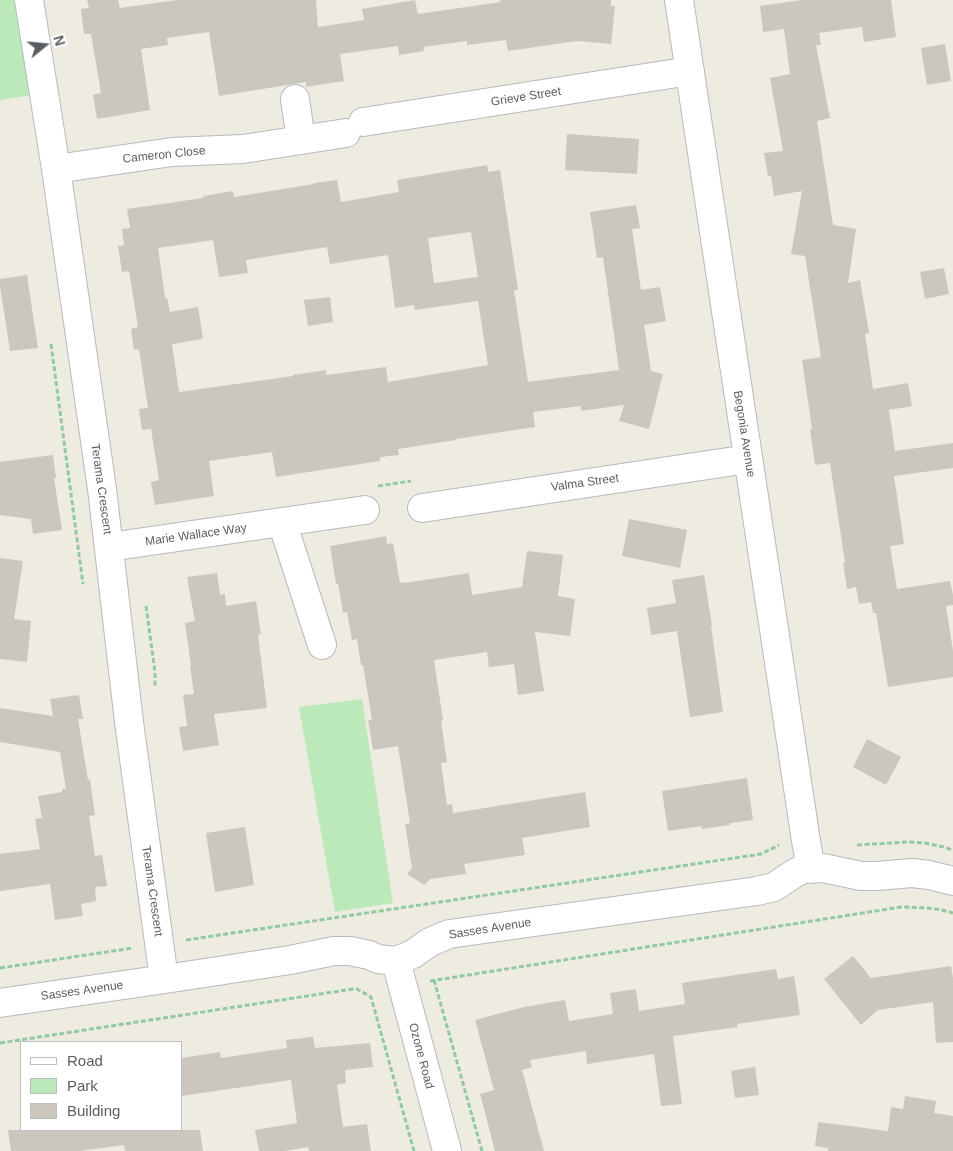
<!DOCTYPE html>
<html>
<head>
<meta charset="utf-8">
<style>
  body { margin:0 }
  #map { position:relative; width:953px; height:1151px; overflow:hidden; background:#eeebe0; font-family:Arial,sans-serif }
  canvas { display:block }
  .legend { position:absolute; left:20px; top:1041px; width:162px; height:90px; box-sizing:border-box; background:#fff; border:1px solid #bdbfc1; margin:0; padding:6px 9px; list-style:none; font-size:15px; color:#595e63 }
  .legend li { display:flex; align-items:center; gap:10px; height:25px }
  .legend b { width:25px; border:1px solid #bdbfc1 }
  .north { position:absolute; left:20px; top:20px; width:50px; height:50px; -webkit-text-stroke:4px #fff; paint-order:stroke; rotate:73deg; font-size:14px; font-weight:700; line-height:20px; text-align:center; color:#595e63 }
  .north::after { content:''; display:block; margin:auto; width:18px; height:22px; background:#595e63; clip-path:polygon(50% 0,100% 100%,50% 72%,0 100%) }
</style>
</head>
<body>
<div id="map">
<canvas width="953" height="1151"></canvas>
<ul class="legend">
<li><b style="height:6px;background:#fff"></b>Road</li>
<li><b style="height:14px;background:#bbe9ba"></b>Park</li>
<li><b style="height:14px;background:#cbc7bf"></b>Building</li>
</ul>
<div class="north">N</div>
</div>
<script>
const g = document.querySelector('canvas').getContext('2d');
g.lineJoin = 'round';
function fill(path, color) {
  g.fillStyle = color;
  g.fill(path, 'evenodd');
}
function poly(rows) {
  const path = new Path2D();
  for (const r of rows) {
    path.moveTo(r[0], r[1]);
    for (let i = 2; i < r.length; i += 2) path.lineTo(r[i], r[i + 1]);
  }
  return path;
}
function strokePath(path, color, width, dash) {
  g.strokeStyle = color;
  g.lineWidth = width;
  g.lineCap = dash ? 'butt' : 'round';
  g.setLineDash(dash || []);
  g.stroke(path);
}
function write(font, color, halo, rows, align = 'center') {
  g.font = font + ' Arial,sans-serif';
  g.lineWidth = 4;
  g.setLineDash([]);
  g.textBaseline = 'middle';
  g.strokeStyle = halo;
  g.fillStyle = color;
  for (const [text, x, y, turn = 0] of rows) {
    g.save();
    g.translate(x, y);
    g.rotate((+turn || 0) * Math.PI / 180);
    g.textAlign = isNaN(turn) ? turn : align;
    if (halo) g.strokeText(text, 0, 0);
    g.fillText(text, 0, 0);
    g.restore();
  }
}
fill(poly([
  [0,0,29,0,44,93,0,100],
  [362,699,393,903,335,912,299,707]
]), '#bbe9ba');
fill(poly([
  [87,0,118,0,120,8,177,0,316,0,318,27,364,20,362,9,415,0,418,14,501,2,500,0,611,0,611,6,615,6,611,44,577,41,508,51,506,40,467,45,467,41,423,47,424,51,399,55,398,46,340,54,344,81,306,87,306,82,293,84,219,96,209,32,167,38,168,45,141,49,150,110,97,119,93,95,101,93,91,34,84,34,81,9,89,8],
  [802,0,891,0,896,37,864,42,862,27,819,33,821,45,816,45,830,118,817,121,833,225,856,229,848,283,860,280,869,333,865,334,873,389,908,383,912,406,889,410,895,451,953,443,953,468,894,476,904,544,890,546,897,589,950,581,953,595,953,605,946,606,953,651,953,677,888,687,876,613,873,613,871,602,859,604,856,587,847,589,843,563,845,563,830,463,815,465,810,429,812,429,802,360,821,357,805,256,791,254,802,191,774,196,771,176,768,176,764,153,783,151,770,78,790,74,784,29,763,32,760,6],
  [945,44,951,81,927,85,921,48],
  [567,134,639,139,637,174,565,170],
  [487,165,488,172,500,170,518,290,514,290,528,382,619,370,603,257,597,258,590,212,636,205,640,228,632,229,641,290,660,287,666,321,644,325,651,371,663,374,649,429,619,421,624,405,581,411,581,406,533,412,535,427,456,439,456,440,398,449,399,455,380,457,380,461,276,477,272,452,209,461,214,496,155,505,151,482,159,480,151,429,142,430,139,409,148,408,139,349,134,350,131,329,138,327,129,271,122,272,118,246,124,245,122,229,130,228,127,209,203,198,203,196,233,191,234,197,314,184,314,183,337,180,341,202,399,192,397,180],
  [471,232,478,277,434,283,428,238],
  [213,240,219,277,248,273,246,260,327,247,330,264,388,255,395,308,414,305,415,310,478,301,488,365,388,382,386,367,326,375,326,370,293,375,293,376,179,392,172,344,203,339,198,307,170,312,167,298,165,298,158,248],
  [944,268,949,294,925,299,920,272],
  [27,275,38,348,10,351,0,286,0,279],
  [330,297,333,322,308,326,304,300],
  [53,455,56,478,54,478,62,530,33,534,31,519,0,515,0,462],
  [629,519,687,530,680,568,622,556],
  [386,536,387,544,393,543,400,583,405,582,405,583,469,573,472,595,522,587,527,551,563,555,558,596,575,599,570,636,535,632,544,691,518,695,514,664,489,667,487,652,434,660,443,720,441,721,447,762,441,763,447,805,452,804,453,813,585,792,590,827,522,838,525,855,464,864,466,874,430,879,424,885,407,874,412,868,405,824,410,823,398,746,373,750,368,720,372,720,363,665,361,665,357,639,352,640,347,612,343,613,338,583,336,584,330,546],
  [0,558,23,561,14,619,31,621,27,662,0,659],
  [217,573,220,595,225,594,226,606,256,601,261,634,258,635,267,708,214,714,219,745,183,751,179,727,187,726,183,695,194,694,190,666,191,666,185,623,195,621,187,577],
  [704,575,712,626,711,626,723,712,690,717,677,631,651,635,647,608,676,603,672,580],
  [79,695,83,719,78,719,88,780,90,779,95,815,89,816,95,856,102,855,107,886,95,887,96,901,81,904,83,916,55,920,50,884,0,891,0,854,40,849,35,819,42,818,38,796,62,792,62,789,66,789,60,752,0,742,0,708,53,716,50,699],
  [867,739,901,757,886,785,853,767],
  [747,778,753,820,730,823,730,825,702,829,702,826,668,831,662,791],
  [245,827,254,885,215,892,206,833],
  [853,956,871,978,951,966,953,978,953,1042,936,1043,933,1002,878,1010,861,1025,824,979],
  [776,969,778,979,794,976,800,1015,737,1024,738,1027,673,1036,682,1104,661,1106,654,1054,587,1064,586,1051,530,1060,532,1067,522,1070,544,1151,495,1151,480,1094,494,1090,475,1020,524,1007,565,1000,569,1021,613,1014,610,993,636,989,639,1011,685,1004,682,983],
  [313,1037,315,1048,370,1043,373,1067,345,1070,346,1083,337,1085,343,1127,367,1124,371,1151,309,1151,308,1147,285,1151,259,1151,255,1130,297,1123,291,1080,181,1096,181,1058,220,1052,221,1058,287,1048,286,1040],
  [755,1067,759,1095,735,1098,731,1071],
  [905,1096,936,1101,934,1113,953,1116,953,1151,828,1151,828,1148,815,1146,818,1122,888,1131,891,1107,903,1109],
  [8,1130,200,1130,203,1151,125,1151,124,1145,80,1151,11,1151]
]), '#cbc7bf');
const minor = poly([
  [29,0,56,169,102,489,129,722,164,979],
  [679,0,806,841,811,869],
  [295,99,301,140],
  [363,122,690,71],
  [56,169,172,152,243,149,346,133],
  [422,508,748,459],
  [282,522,322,645],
  [109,547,365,510],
  [396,961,447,1151],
  [0,1003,172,978,290,960,334,951,350,951,369,955,378,959,396,961,413,954,430,942,449,934,757,891,774,887,795,873,803,869,823,868,861,876,877,876,912,873,929,875,953,881]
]);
strokePath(minor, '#b6babf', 30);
strokePath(poly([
  [51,344,83,584],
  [378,486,411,481],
  [146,606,155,672,155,687],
  [857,845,908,842,925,843,944,847,952,850],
  [186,940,761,854,779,845],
  [0,968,133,948],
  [434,980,482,1151],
  [430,981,901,907,928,908,942,910,953,913],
  [0,1043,353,989,357,989,371,997,414,1151]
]), '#92caa0', 3, [5, 2.5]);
strokePath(minor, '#fff', 28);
write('12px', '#595e63', '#fff', [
  ["Grieve Street",526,97,-9],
  ["Cameron Close",164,155,-6],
  ["Begonia Avenue",744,434,81],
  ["Valma Street",585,483,-8],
  ["Terama Crescent",101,489,82],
  ["Marie Wallace Way",196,535,-8],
  ["Terama Crescent",152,891,82],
  ["Sasses Avenue",490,929,-9],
  ["Sasses Avenue",82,991,-8],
  ["Ozone Road",421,1056,75]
]);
</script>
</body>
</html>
